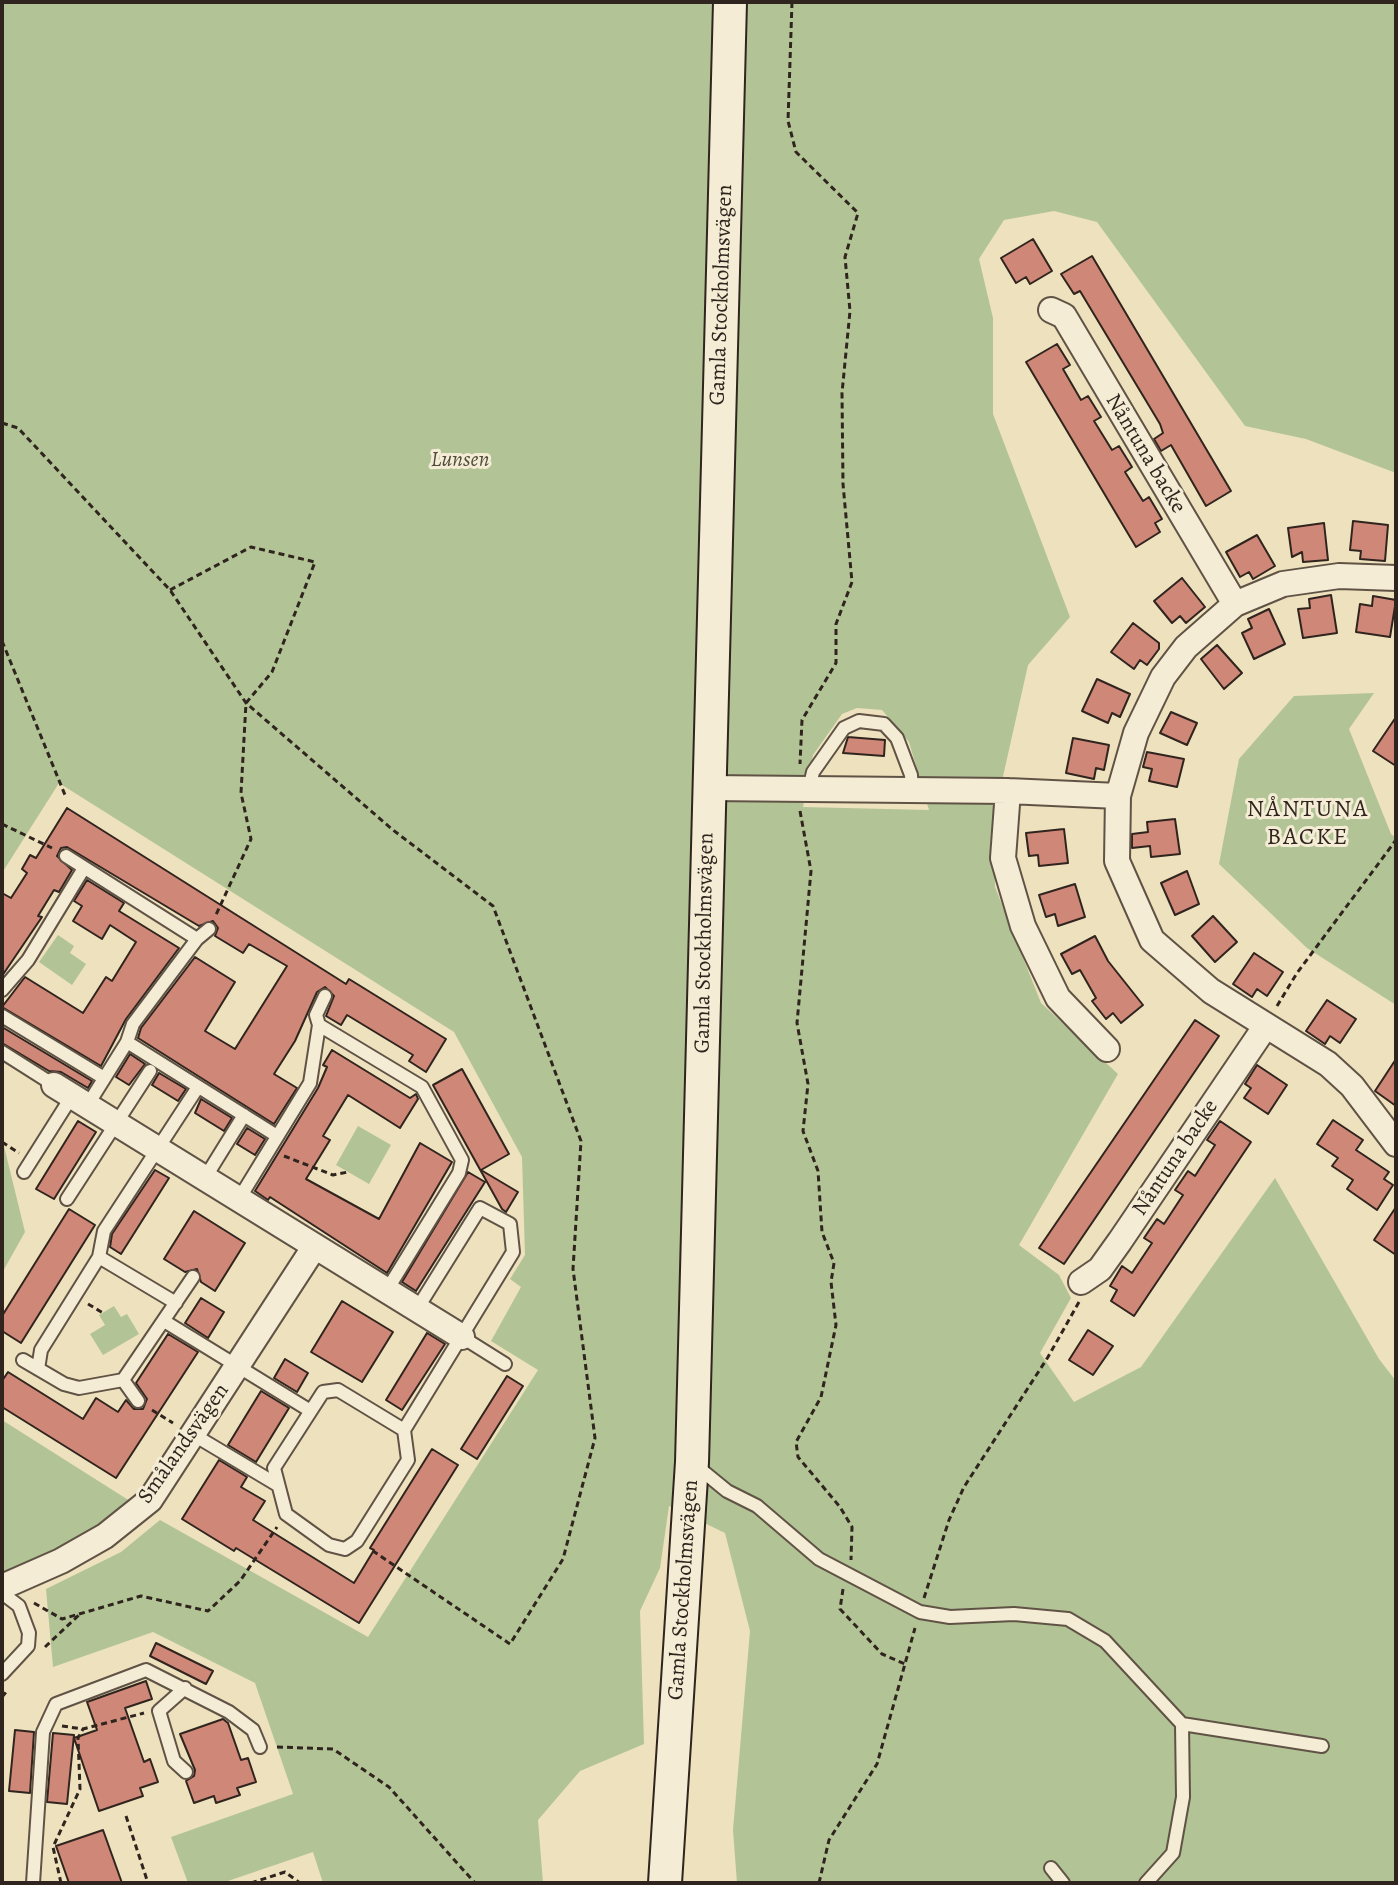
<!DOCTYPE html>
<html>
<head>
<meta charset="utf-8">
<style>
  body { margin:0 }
  #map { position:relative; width:1398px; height:1885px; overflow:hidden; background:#eee1bd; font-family:Alegreya,serif }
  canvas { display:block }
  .frame { position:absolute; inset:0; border:4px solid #30241e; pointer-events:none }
</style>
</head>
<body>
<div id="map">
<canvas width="1398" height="1885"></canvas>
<div class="frame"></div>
</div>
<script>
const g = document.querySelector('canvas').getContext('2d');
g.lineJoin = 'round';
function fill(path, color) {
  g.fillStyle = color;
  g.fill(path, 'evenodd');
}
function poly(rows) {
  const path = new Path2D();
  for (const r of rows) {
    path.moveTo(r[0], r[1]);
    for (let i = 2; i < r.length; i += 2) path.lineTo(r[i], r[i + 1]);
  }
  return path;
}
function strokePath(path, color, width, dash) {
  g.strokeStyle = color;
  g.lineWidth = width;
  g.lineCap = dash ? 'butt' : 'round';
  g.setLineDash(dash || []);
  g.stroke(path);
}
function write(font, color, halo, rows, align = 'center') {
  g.font = font + ' Alegreya,serif';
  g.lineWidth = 6;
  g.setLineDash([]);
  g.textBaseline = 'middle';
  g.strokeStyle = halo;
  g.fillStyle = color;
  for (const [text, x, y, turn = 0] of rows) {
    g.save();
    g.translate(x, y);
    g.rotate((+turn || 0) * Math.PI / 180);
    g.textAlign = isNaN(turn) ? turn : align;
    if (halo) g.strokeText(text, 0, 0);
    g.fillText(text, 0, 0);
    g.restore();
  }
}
fill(poly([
  [2,2,1396,2,1396,473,1306,439,1245,426,1097,222,1054,211,1004,220,979,259,993,318,993,414,1070,617,1028,665,993,821,995,887,1041,1003,1118,1074,1019,1245,1059,1275,1071,1298,1040,1353,1074,1402,1141,1367,1275,1178,1379,1359,1396,1381,1396,1883,737,1883,733,1830,750,1631,725,1533,669,1506,660,1568,640,1611,644,1744,580,1771,538,1820,543,1883,323,1883,313,1852,222,1883,188,1883,171,1837,293,1794,255,1683,153,1632,53,1667,46,1589,121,1552,160,1520,368,1637,538,1370,491,1341,521,1287,510,1279,525,1255,522,1157,454,1032,59,783,2,873],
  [857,708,882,710,909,742,929,810,803,807,813,755,842,714],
  [1374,693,1349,729,1391,834,1396,838,1396,1005,1307,948,1219,864,1239,759,1294,696],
  [58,935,74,946,70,953,86,964,72,985,39,962],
  [358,1126,391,1145,369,1184,336,1165],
  [2,1138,25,1232,2,1273],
  [114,1306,121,1317,127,1314,139,1334,103,1355,90,1334,105,1325,99,1315],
  [2,1420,141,1508,20,1580,2,1571]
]), '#b2c496');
const building = poly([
  [1033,239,1052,271,1030,284,1026,277,1016,283,1001,258,1033,239],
  [1092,256,1231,491,1206,506,1171,445,1161,451,1154,439,1163,433,1160,424,1080,291,1074,294,1061,274,1092,256],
  [1057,344,1070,365,1063,369,1081,400,1088,396,1101,417,1094,421,1112,450,1119,446,1132,467,1125,472,1143,501,1149,497,1162,519,1155,523,1160,532,1136,547,1026,362,1057,344],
  [1353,521,1388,525,1385,561,1360,559,1361,551,1350,550,1353,521],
  [1324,523,1328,560,1303,562,1302,552,1292,557,1288,528,1324,523],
  [1257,535,1275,566,1253,579,1249,572,1240,577,1226,552,1257,535],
  [1182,578,1205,607,1186,623,1180,616,1172,623,1154,601,1182,578],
  [1331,595,1337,633,1303,638,1298,609,1310,608,1309,599,1331,595],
  [1373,596,1396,600,1390,637,1356,632,1360,604,1372,606,1373,596],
  [1269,609,1285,644,1254,659,1242,633,1252,628,1248,619,1269,609],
  [1133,623,1159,643,1159,649,1147,665,1140,660,1134,669,1111,652,1133,623],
  [1217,645,1242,673,1224,689,1201,659,1217,645],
  [1097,679,1130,694,1120,717,1112,713,1108,723,1082,711,1097,679],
  [1171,712,1197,723,1187,745,1160,733,1171,712],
  [1396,717,1396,766,1373,751,1396,717],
  [848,737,885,740,884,756,843,753,848,737],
  [1073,738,1109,745,1104,770,1096,768,1094,779,1066,773,1073,738],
  [1147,752,1184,759,1177,787,1149,781,1152,769,1143,767,1147,752],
  [67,808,346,984,349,979,446,1039,426,1072,409,1061,413,1055,347,1015,341,1025,326,1016,334,996,325,987,317,992,295,1041,274,1074,297,1088,274,1124,138,1038,141,1028,195,957,235,982,205,1031,235,1049,287,966,249,944,243,953,215,936,218,928,213,921,199,926,67,847,61,848,57,856,72,870,59,892,54,890,38,916,42,917,2,976,2,893,11,898,27,873,22,869,30,855,36,858,67,808],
  [1175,819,1180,854,1151,857,1150,846,1132,848,1132,834,1148,832,1147,822,1175,819],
  [1064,829,1068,863,1039,866,1038,855,1029,856,1026,833,1064,829],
  [1187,871,1199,904,1175,915,1161,883,1187,871],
  [87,880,124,903,119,911,179,948,126,1019,101,1066,2,1007,25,977,83,1013,106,977,112,981,136,942,110,925,102,939,73,921,82,906,74,901,87,880],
  [1075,884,1085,917,1058,926,1055,914,1046,917,1039,895,1075,884],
  [1213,916,1237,942,1215,962,1192,936,1213,916],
  [1095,936,1108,961,1143,1005,1121,1023,1113,1013,1106,1019,1092,1001,1096,998,1080,970,1072,974,1061,954,1095,936],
  [1254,953,1283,972,1267,996,1257,989,1252,997,1233,984,1254,953],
  [1327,1000,1356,1019,1340,1043,1330,1036,1325,1044,1306,1031,1327,1000],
  [1195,1020,1219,1036,1064,1264,1039,1248,1195,1020],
  [2,1027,92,1081,88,1088,61,1072,49,1071,2,1043,2,1027],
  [332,1050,410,1098,416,1094,418,1099,400,1128,348,1095,323,1136,330,1140,306,1179,379,1219,420,1143,452,1162,387,1273,270,1197,268,1200,255,1191,318,1088,327,1067,323,1065,332,1050],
  [130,1054,145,1064,129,1085,116,1077,130,1054],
  [1396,1059,1396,1106,1375,1091,1396,1059],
  [1257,1065,1287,1085,1268,1114,1244,1098,1251,1088,1245,1084,1257,1065],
  [462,1069,509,1154,481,1170,518,1192,506,1212,502,1209,433,1085,462,1069],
  [159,1073,186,1089,178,1101,152,1085,159,1073],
  [201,1099,232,1118,224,1131,195,1113,201,1099],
  [1333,1120,1363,1140,1356,1150,1389,1172,1384,1179,1393,1185,1377,1210,1347,1189,1353,1180,1332,1166,1338,1158,1317,1144,1333,1120],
  [78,1121,96,1132,54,1199,36,1189,78,1121],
  [1220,1121,1251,1142,1134,1316,1111,1301,1117,1290,1110,1286,1122,1266,1132,1273,1152,1243,1144,1238,1157,1219,1164,1224,1183,1195,1175,1190,1188,1171,1195,1176,1215,1145,1207,1140,1220,1121],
  [247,1128,265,1139,255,1155,237,1144,247,1128],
  [155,1170,169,1178,121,1254,110,1247,112,1234,155,1170],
  [468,1172,485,1182,416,1291,402,1282,468,1172],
  [1396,1207,1396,1255,1374,1240,1396,1207],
  [69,1209,95,1225,21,1343,2,1331,2,1316,69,1209],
  [194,1211,245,1243,215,1291,201,1282,197,1269,185,1272,164,1259,194,1211],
  [201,1298,224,1312,208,1338,185,1323,201,1298],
  [342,1301,393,1332,362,1382,311,1352,342,1301],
  [1088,1330,1113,1346,1093,1375,1069,1360,1088,1330],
  [427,1333,445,1344,402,1410,386,1400,427,1333],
  [168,1334,198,1352,116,1478,2,1407,2,1381,8,1372,83,1419,96,1398,118,1412,126,1400,134,1409,143,1409,147,1399,136,1383,168,1334],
  [285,1359,308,1373,297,1392,274,1378,285,1359],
  [507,1376,523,1386,477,1459,461,1449,507,1376],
  [261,1391,289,1408,256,1462,228,1445,261,1391],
  [432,1449,458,1465,359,1623,236,1548,234,1551,182,1519,219,1460,247,1477,241,1487,265,1501,253,1520,354,1583,374,1550,370,1548,432,1449],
  [156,1643,213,1671,206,1684,150,1656,156,1643],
  [146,1681,152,1699,125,1708,144,1762,150,1759,158,1782,140,1788,143,1796,99,1811,74,1738,97,1730,87,1702,146,1681],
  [223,1719,228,1723,241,1760,248,1758,256,1782,237,1788,240,1795,216,1803,214,1796,194,1803,186,1781,194,1776,195,1770,180,1734,223,1719],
  [15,1730,34,1732,30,1793,9,1791,15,1730],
  [53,1733,74,1735,67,1804,47,1802,53,1733],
  [103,1830,122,1883,69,1883,56,1846,103,1830]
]);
fill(building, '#cf8778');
strokePath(building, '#30241e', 2);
const lane = poly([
  [809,789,813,772,844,728,859,721,884,724,897,738,911,775,912,792],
  [66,856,197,939],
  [2,990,28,960,84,868],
  [2,1016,104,1078],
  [319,1025,422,1087,462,1160,459,1173,387,1290],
  [127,1042,277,1136],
  [2,1052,54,1085],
  [87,1106,127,1042,133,1024,197,939,209,929],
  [24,1172,72,1096],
  [205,1178,244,1115],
  [67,1199,150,1071],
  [239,1199,310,1083,319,1025,316,1015,325,996],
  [99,1257,104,1231,198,1087],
  [164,1321,309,1410],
  [462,1337,505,1364],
  [23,1360,64,1384,79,1388,123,1380,193,1277],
  [38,1369,41,1350,99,1257,176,1303],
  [123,1380,138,1401],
  [404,1430,408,1460,357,1541,345,1549,329,1545,286,1514,274,1468,323,1392,338,1390,404,1430,513,1252,510,1224,480,1208,417,1309],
  [194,1435,276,1484],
  [694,1464,727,1491,757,1506,819,1559,920,1612,950,1617,1014,1614,1068,1619,1105,1641,1182,1724,1322,1746],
  [2,1593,19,1606,29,1633,28,1646,2,1674],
  [185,1688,159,1711,174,1761,186,1772],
  [1051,1868,1063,1883],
  [33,1883,43,1732,56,1704,146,1670,229,1712,253,1730,260,1747],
  [1146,1883,1173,1853,1183,1797,1182,1724]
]);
const street = poly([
  [1051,310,1064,316,1235,604],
  [1396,578,1339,576,1283,584,1235,604,1186,647,1163,677,1136,733,1118,796,1117,861,1152,940,1211,991,1328,1064,1352,1086,1396,1144],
  [709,788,1008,791,1118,796],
  [1008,791,1003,858,1023,926,1058,998,1107,1049],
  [54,1085,462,1337],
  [1081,1282,1100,1269,1120,1241,1265,1027],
  [2,1587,61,1561,105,1536,150,1500,315,1246]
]);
const secondary = poly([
  [665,1883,692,1462,730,2]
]);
strokePath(lane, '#605346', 16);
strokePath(street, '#605346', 28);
strokePath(secondary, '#30241e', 36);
strokePath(poly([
  [792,2,788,121,796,152,858,213,845,257,850,311,842,393,843,484,852,582,836,624,836,663,802,720,800,764],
  [2,423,18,428,170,590,246,703,393,830,493,906,581,1141,573,1269,595,1438,563,1559,510,1644,370,1549],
  [170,590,251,547,315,562,272,672,246,703,241,793,251,839,215,917],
  [2,641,65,795],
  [800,811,811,871,797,1023,808,1084,803,1131,818,1171,822,1232,834,1263,831,1282,836,1325,821,1397,796,1442,798,1457,840,1507,852,1527,851,1560],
  [2,824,52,848],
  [1277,1006,1297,973,1396,840],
  [2,1142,19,1153],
  [284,1156,333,1175,348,1172],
  [88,1304,103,1313],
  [152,1410,173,1423],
  [843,1589,840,1609,882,1654,905,1664],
  [924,1598,949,1520,964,1487,1048,1357,1079,1302],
  [34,1603,62,1619,141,1596,208,1611,240,1581,277,1527],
  [45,1647,80,1614],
  [2,1697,7,1691],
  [62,1726,83,1729,144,1713],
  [277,1747,333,1749,389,1787,475,1883],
  [126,1816,148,1883],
  [61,1883,53,1847,80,1789,78,1738,83,1729],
  [251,1883,285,1872,300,1883],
  [819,1883,829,1840,877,1764,915,1628]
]), '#30241e', 3, [6, 4]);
strokePath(lane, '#f4ecd4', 12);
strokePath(street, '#f4ecd4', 24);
strokePath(secondary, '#f4ecd4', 32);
write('22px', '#30241e', '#f4ecd4', [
  ["Gamla Stockholmsvägen",722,295,-88],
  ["Nåntuna backe",1145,454,59],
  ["Gamla Stockholmsvägen",705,943,-89],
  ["Nåntuna backe",1176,1158,-56],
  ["Smålandsvägen",184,1444,-55],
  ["Gamla Stockholmsvägen",684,1590,-86]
]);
write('italic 22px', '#504c3c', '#f4ecd4', [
  ["Lunsen",460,461]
]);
g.letterSpacing = '2px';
write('24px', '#30241e', '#f4ecd4', [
  ["NÅNTUNA",1308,810],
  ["BACKE",1308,838]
]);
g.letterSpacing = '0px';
</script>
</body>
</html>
